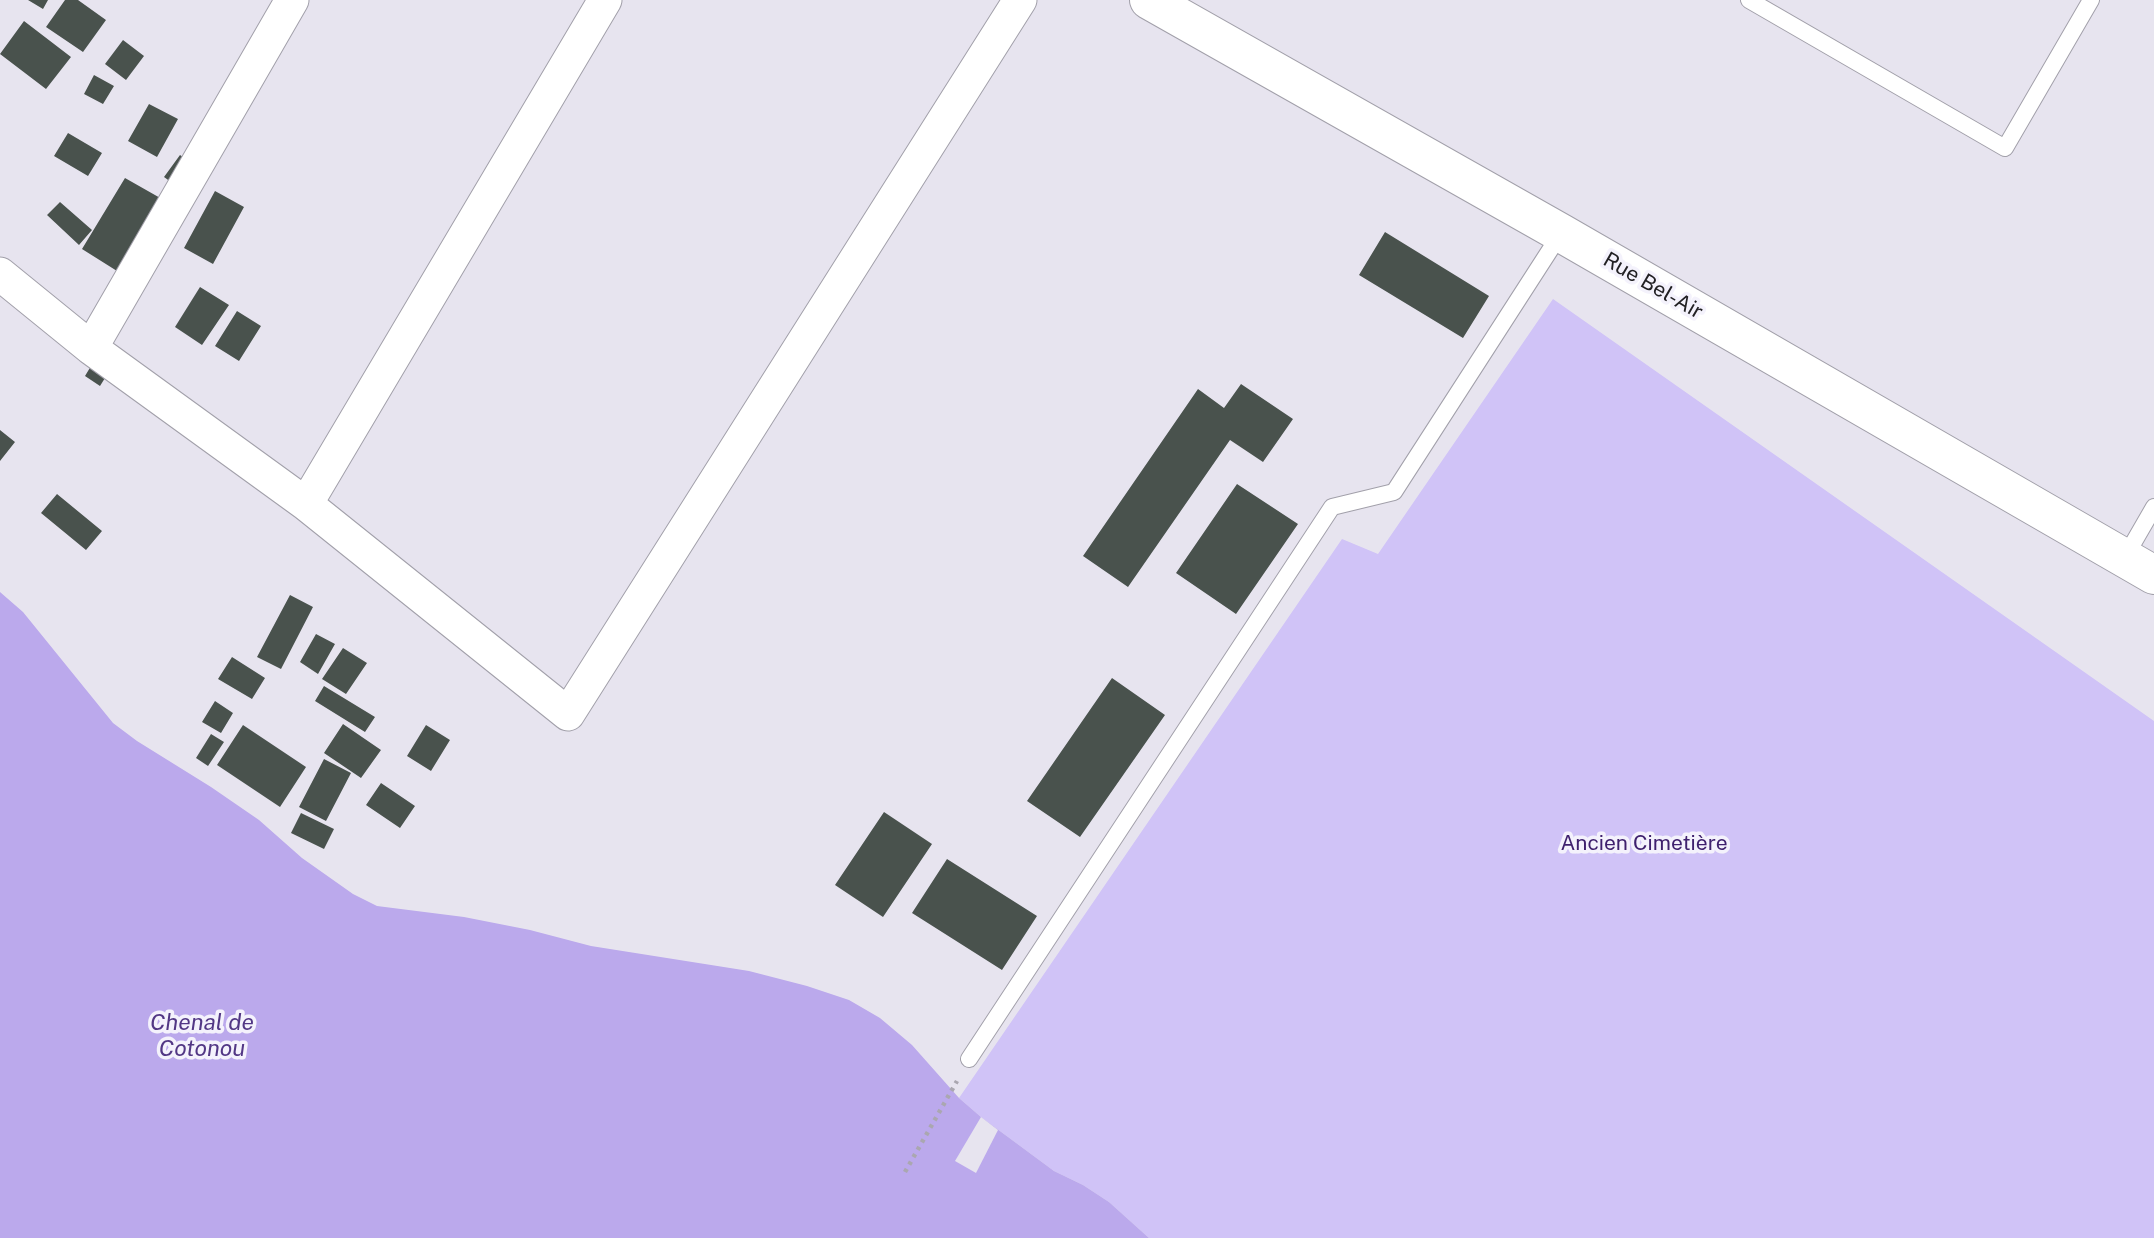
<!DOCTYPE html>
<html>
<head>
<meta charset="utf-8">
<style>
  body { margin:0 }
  canvas { display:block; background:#e7e4ef }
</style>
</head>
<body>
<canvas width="2154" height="1238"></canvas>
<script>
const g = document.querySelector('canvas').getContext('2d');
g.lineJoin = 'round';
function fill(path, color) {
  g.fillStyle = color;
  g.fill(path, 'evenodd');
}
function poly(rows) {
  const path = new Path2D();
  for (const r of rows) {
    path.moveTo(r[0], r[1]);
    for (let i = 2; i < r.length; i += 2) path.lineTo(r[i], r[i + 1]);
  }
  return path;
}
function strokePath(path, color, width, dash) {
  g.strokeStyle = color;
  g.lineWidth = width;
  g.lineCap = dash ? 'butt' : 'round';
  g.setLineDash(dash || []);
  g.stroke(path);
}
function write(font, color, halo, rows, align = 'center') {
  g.font = font + ' "Public Sans",sans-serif';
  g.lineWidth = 7;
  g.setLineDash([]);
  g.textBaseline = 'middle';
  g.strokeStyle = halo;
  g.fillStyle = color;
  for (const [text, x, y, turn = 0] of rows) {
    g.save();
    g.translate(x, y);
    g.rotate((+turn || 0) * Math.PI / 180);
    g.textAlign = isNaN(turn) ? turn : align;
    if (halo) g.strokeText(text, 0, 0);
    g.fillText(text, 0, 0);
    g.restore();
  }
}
fill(poly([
  [1553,299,2154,721,2154,1238,1149,1238,1109,1202,1083,1185,1054,1171,981,1117,959,1098,1342,539,1378,554]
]), '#d0c3f7');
fill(poly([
  [0,592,23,612,113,723,137,741,211,787,259,820,302,858,353,894,377,906,464,917,530,930,591,946,749,971,807,986,849,1000,880,1018,912,1045,959,1098,981,1117,1054,1171,1083,1185,1109,1202,1149,1238,0,1238]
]), '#bba9ec');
fill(poly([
  [981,1117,998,1130,976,1173,955,1161]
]), '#e7e4ef');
fill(poly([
  [28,0,48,0,43,9],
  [65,0,78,0,106,20,83,52,46,27],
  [24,21,71,57,46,89,0,54],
  [123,40,144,56,126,80,105,64],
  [94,75,114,86,103,104,84,94],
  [149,104,178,119,157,157,128,141],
  [68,133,102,153,88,176,54,156],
  [180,155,198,168,182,190,164,177],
  [125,178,162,199,117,271,82,249],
  [215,191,244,207,213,264,184,248],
  [60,202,92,230,79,245,47,215],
  [1385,232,1489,296,1463,338,1359,275],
  [200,287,229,305,202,345,175,327],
  [237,311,261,326,239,361,215,346],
  [94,361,110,370,100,386,85,376],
  [1241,384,1293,419,1263,462,1230,440,1128,587,1083,556,1198,389,1224,408],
  [0,430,15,442,0,461],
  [1237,484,1298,524,1236,614,1176,573],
  [57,494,102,531,86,550,41,513],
  [290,595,313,607,281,669,257,657],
  [316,634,335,644,318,674,300,662],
  [343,648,367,663,346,694,322,679],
  [232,657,265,678,252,699,218,679],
  [1112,678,1165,715,1080,837,1027,801],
  [324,686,375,717,365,732,315,701],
  [215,701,233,713,221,733,202,722],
  [343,724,381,750,361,778,324,753],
  [243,725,306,767,280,807,217,765],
  [426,725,450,740,431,771,407,756],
  [211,734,224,742,208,766,196,758],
  [324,759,351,773,326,821,299,807],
  [381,783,415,806,400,828,366,805],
  [884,812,932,844,883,917,835,885],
  [301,813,334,829,324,849,291,833],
  [947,859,1037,916,1002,970,912,913]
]), '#49524d');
const service = poly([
  [1749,0,2005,148,2091,0],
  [2124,559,2154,507],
  [969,1059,1332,507,1394,492,1561,233]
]);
const minor = poly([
  [0,274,91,348,306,504,568,714,1020,0],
  [91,348,292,0],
  [306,504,605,0]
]);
const secondary = poly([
  [1149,0,1561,233,2154,575]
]);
strokePath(service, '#a2a0aa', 18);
strokePath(minor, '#a2a0aa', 35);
strokePath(secondary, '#a2a0aa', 40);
strokePath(poly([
  [905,1172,957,1081]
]), '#aaa7b0', 4.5, [3.5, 5]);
strokePath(service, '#fff', 16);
strokePath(minor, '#fff', 33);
strokePath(secondary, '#fff', 38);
write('21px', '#222124', '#f4f2fc', [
  ["Rue Bel-Air",1653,286,30]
]);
write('21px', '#3f216e', '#f4f2fc', [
  ["Ancien Cimetière",1644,844]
]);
write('italic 23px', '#523785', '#f4f2fc', [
  ["Chenal de",202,1023],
  ["Cotonou",202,1049]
]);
</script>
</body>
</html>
